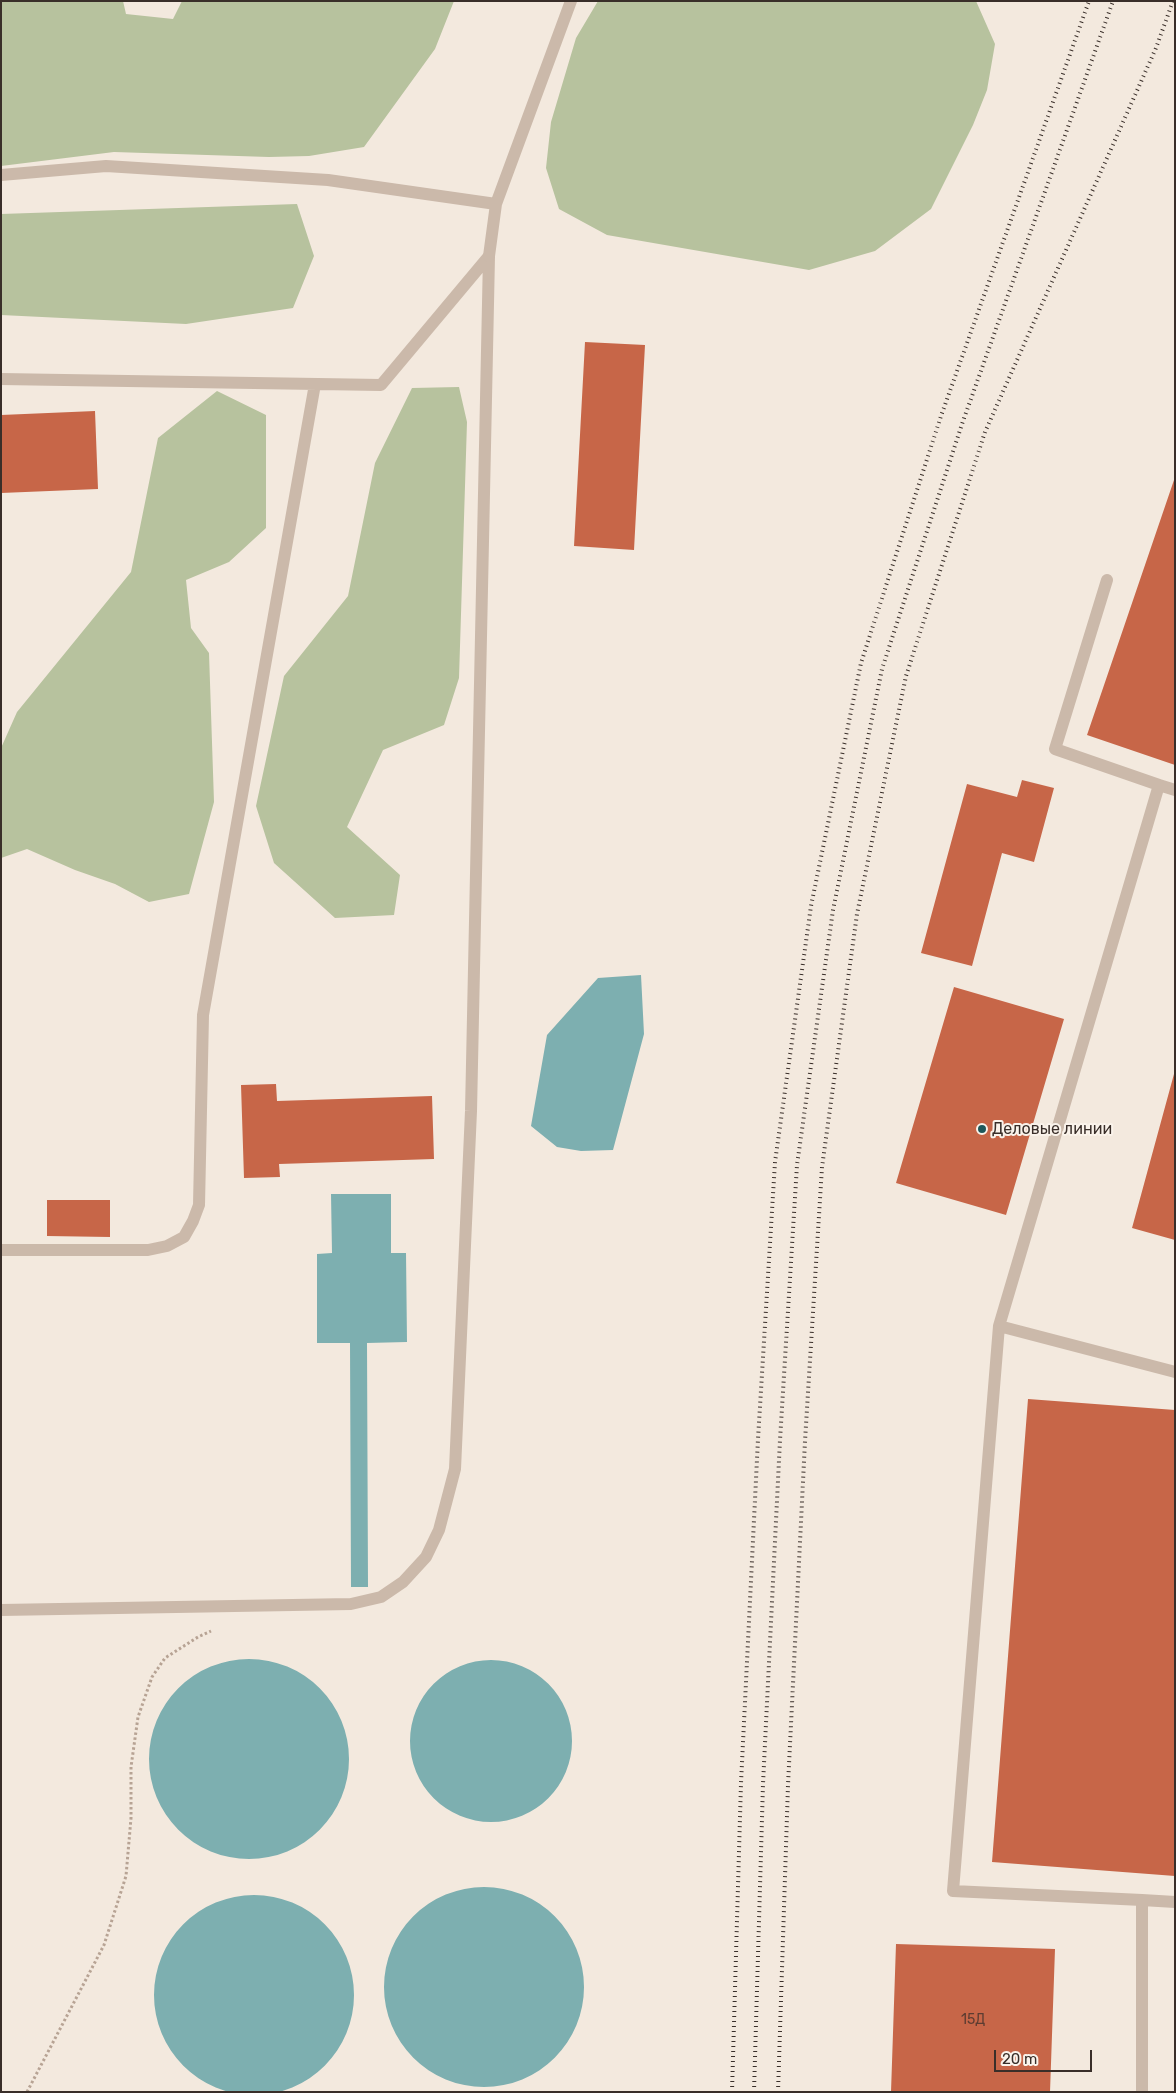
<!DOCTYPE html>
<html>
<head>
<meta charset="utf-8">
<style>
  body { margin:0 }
  #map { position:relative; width:1176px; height:2093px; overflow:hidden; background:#f3e9de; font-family:Rubik,sans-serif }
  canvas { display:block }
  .frame { position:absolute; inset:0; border:2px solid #392e29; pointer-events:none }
  .scale { position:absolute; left:994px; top:2050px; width:98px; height:22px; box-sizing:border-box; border:2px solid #392e29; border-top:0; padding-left:6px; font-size:15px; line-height:18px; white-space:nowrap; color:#392e29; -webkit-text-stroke:4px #faf3eb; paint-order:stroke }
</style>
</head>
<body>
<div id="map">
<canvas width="1176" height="2093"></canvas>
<div class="frame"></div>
<div class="scale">20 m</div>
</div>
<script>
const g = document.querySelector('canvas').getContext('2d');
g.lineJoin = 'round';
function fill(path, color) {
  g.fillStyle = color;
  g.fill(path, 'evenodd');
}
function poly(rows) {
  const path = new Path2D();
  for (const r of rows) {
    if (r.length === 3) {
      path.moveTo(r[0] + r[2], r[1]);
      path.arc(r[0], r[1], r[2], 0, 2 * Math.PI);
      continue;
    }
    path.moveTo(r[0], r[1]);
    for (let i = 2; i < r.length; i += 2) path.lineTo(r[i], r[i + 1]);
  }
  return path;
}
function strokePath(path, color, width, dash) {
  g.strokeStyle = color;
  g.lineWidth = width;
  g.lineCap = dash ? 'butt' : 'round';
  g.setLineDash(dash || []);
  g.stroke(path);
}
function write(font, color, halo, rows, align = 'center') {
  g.font = font + ' Rubik,sans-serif';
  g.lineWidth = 4;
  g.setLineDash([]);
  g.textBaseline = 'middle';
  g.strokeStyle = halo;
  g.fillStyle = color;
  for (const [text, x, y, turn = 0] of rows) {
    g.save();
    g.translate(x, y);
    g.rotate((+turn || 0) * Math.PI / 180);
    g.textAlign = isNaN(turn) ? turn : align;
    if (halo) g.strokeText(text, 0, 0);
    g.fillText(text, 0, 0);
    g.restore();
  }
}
fill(poly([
  [1,1,123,1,126,14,173,19,182,1,454,1,435,49,364,147,309,156,269,157,114,152,1,166],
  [598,1,976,1,995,44,987,90,973,125,931,209,875,251,809,270,607,235,559,209,546,168,551,122,576,38],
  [297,204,314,256,293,308,186,324,1,315,1,214],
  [459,387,467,422,459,678,444,725,383,750,347,827,400,875,394,915,335,918,274,863,256,806,284,676,348,596,375,463,412,388],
  [217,391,266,415,266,528,229,562,186,580,191,628,209,653,214,802,189,894,149,902,115,884,75,870,27,849,1,858,1,748,17,712,131,572,158,438]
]), '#b7c29e');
fill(poly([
  [641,975,644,1034,613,1150,581,1151,557,1147,531,1126,547,1035,598,978],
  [331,1194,391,1194,391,1253,406,1253,407,1342,367,1343,368,1587,351,1587,350,1343,317,1343,317,1254,332,1253],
  [249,1759,100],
  [491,1741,81],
  [484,1987,100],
  [254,1995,100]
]), '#7dafb0');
fill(poly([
  [585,342,645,345,634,550,574,546],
  [95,411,98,489,1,493,1,415],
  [1174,480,1175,480,1175,765,1087,735],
  [1022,780,1054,788,1034,862,1002,853,972,966,921,953,967,784,1017,797],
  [954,987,1064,1019,1006,1215,896,1183],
  [1174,1074,1175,1074,1175,1240,1132,1228],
  [276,1084,277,1101,432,1096,434,1159,279,1164,280,1177,244,1178,241,1085],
  [47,1200,110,1200,110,1237,47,1236],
  [1028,1399,1175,1410,1175,1876,992,1862],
  [896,1944,1055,1949,1050,2092,891,2092]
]), '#c76648');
strokePath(poly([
  [27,2092,104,1945,126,1876,131,1818,131,1767,138,1717,152,1677,165,1658,198,1637,211,1631]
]), '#b7a394', 3, [2.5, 2.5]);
strokePath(poly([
  [1,379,381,385,489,256],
  [1107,580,1055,749,1159,785],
  [1175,790,1159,785,999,1326,1175,1372],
  [1,1250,148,1250,167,1246,184,1237,193,1221,199,1205,203,1015,315,384],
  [999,1326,953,1891,1142,1900,1142,2092],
  [1,1610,351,1604,381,1597,403,1582,426,1557,439,1530,455,1469,471,1111,489,256],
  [1142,1900,1175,1902]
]), '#cbb9aa', 12);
strokePath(poly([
  [1,175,106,166,328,180,496,204],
  [489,256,496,204,571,1]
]), '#cbb9aa', 12);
strokePath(poly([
  [732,2092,741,1783,758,1439,775,1162,811,906,861,663,941,416,1089,1],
  [754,2092,763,1784,780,1440,797,1165,833,910,882,669,962,424,1113,1],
  [778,2092,788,1785,805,1441,822,1167,857,914,906,676,985,432,1156,48,1173,1]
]), '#392e29', 4, [1, 4]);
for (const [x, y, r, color] of [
  [982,1129,5,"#1e585b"]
]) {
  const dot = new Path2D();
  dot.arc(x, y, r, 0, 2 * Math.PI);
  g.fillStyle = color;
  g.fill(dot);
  strokePath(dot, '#faf3eb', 2);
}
write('14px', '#5c3c31', null, [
  ["15Д",973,2020]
]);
write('16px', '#392e29', '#faf3eb', [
  ["Деловые линии",992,1129]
], 'left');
</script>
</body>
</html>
